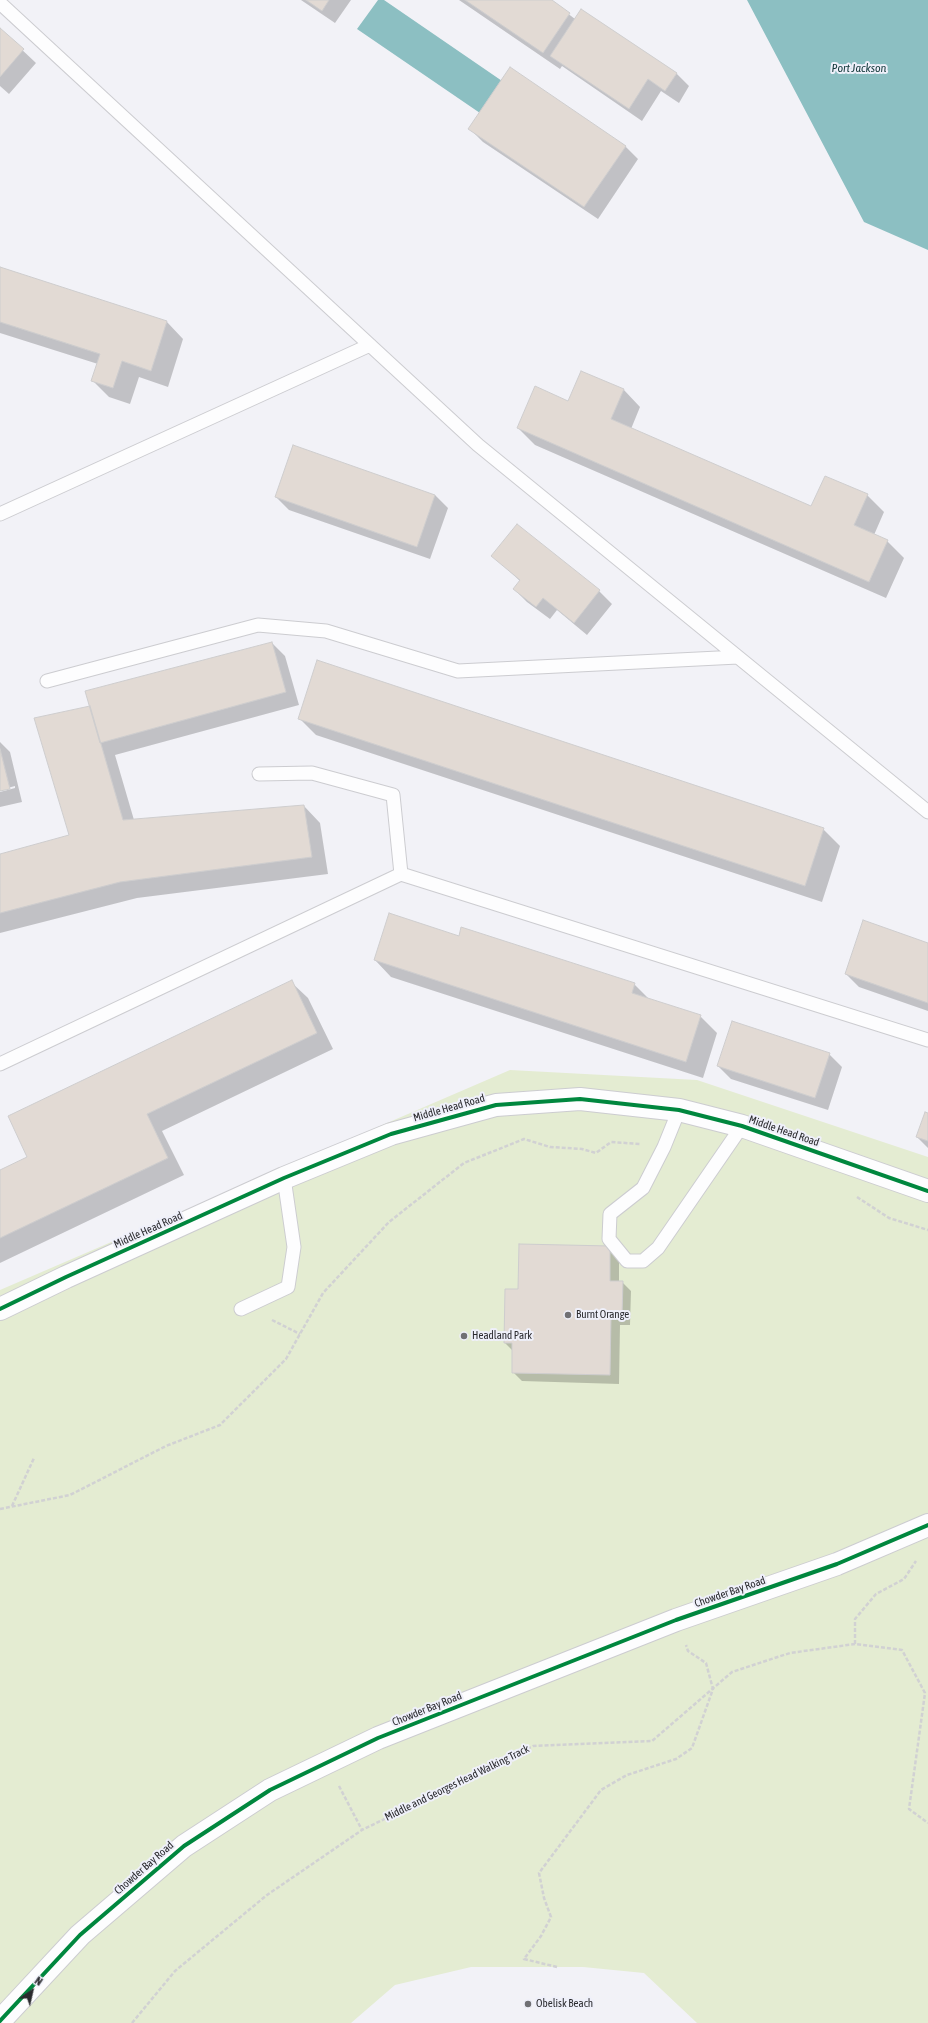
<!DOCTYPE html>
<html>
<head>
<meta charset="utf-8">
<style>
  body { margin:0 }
  #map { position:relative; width:928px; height:2023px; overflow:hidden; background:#f2f2f7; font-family:"Asap Condensed",sans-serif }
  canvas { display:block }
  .north { position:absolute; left:12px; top:1971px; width:40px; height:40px; -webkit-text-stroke:3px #eff0fa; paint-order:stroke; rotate:34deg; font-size:11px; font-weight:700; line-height:16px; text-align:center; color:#2a2a2e }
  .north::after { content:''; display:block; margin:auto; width:14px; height:18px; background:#2a2a2e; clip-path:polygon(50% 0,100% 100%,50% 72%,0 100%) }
</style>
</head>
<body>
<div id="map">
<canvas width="928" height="2023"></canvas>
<div class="north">N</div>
</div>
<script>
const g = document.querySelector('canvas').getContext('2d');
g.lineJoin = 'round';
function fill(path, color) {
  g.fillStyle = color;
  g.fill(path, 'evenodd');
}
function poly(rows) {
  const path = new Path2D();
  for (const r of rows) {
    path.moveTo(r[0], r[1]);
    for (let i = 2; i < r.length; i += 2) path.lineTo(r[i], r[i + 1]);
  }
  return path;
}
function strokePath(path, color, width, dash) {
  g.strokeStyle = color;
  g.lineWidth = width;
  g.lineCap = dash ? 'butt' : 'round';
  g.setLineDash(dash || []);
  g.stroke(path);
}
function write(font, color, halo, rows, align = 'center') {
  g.font = font + ' "Asap Condensed",sans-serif';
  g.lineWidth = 4;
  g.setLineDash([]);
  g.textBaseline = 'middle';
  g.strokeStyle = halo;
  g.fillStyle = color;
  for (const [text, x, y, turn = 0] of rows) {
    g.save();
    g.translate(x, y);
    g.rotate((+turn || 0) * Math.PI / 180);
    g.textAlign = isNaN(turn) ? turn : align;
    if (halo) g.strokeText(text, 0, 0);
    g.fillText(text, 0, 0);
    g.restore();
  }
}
fill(poly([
  [510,1070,697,1080,928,1157,928,2023,697,2023,644,1973,583,1967,471,1967,395,1985,351,2023,0,2023,0,1290]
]), '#e4ecd2');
fill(poly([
  [378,0,384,0,540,107,518,139,357,29],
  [747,0,928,0,928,250,864,222]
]), '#8cbfc2');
fill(poly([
  [301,0,351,0,335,23],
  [459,0,550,0,575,19,676,73,689,86,679,103,661,91,642,121,562,66,560,69],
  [0,29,36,63,9,94,0,86],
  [470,129,625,146,638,159,598,219,483,142],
  [0,268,167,322,183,339,168,387,139,377,130,404,109,397,92,380,98,364,0,333],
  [582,372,624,390,640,407,631,429,812,508,867,495,884,512,874,535,887,541,904,558,886,598,535,445,518,428,568,402],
  [435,495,448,508,430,559,289,510,276,497],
  [493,556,599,591,612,604,587,635,557,610,550,619,527,602,514,589,520,581],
  [272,643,285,656,299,705,115,755,134,820,304,806,320,823,328,874,137,898,0,933,0,855,71,836,89,707],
  [299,718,823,829,840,846,822,902,316,735],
  [0,742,10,752,22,802,0,807,0,792,15,788,15,786,0,790],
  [928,944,928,1011,859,987,846,974],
  [375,960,634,984,650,1000,700,1016,717,1033,703,1078,391,977],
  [291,982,308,998,333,1049,162,1131,184,1175,0,1263,0,1171,29,1157],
  [829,1054,842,1067,828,1110,731,1079,718,1066],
  [928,1114,928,1148,917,1137],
  [610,1247,619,1256,619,1282,622,1282,631,1291,630,1325,620,1325,619,1384,522,1381,513,1372,513,1351,505,1343,506,1290,519,1290]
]), '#0003');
const building = poly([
  [306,0,329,0,322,11,306,0],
  [465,0,552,0,570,13,543,53,465,0],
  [581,9,677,73,665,91,648,79,629,109,550,56,581,9],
  [0,28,24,49,0,77,0,28],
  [510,67,626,146,584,207,468,129,510,67],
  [0,267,167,321,151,371,122,361,113,388,91,381,100,354,0,322,0,267],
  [581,371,624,389,611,419,811,506,825,476,868,494,854,525,888,540,869,582,517,428,535,386,568,401,581,371],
  [293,445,435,495,417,547,275,497,293,445],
  [517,524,600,590,574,623,543,598,536,607,513,589,520,580,491,556,517,524],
  [272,642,286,692,100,743,85,691,272,642],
  [317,660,824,828,805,886,298,719,317,660],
  [90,706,123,820,304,805,312,857,120,882,0,913,0,854,69,835,34,718,90,706],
  [0,749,10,789,0,791,0,749],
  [389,913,459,936,461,927,635,983,632,993,701,1015,686,1062,374,960,389,913],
  [863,920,928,943,928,1003,845,974,863,920],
  [292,980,317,1033,147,1114,168,1158,0,1238,0,1170,27,1157,8,1116,292,980],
  [732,1021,830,1053,815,1098,717,1066,732,1021],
  [925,1112,928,1113,928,1141,916,1137,925,1112],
  [519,1244,610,1246,610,1281,623,1281,622,1316,611,1316,610,1375,512,1373,512,1343,504,1343,505,1289,518,1289,519,1244]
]);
fill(building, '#e2dad4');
strokePath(building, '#cecdce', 1);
const lane = poly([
  [0,3,478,445,928,812],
  [0,514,370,345],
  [47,681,258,625,326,631,458,671,738,657],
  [259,774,312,773,393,795,401,874],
  [0,1064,401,874,928,1040],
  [679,1110,664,1147,643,1188,610,1214,609,1239,627,1261,643,1261,658,1248,742,1126],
  [241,1309,288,1287,294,1247,284,1178]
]);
const street = poly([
  [0,2021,80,1935,184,1846,270,1790,378,1738,676,1620,837,1564,928,1525]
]);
const secondary = poly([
  [0,1309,66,1277,284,1178,391,1134,496,1105,580,1099,679,1110,742,1126,928,1191]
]);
strokePath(lane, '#ccccd0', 15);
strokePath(street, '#ccccd0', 24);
strokePath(secondary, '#ccccd0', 24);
strokePath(poly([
  [857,1197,889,1218,928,1230],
  [272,1320,300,1334],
  [12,1506,34,1458],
  [0,1509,70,1495,166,1446,220,1425,286,1359,323,1293,389,1222,464,1163,524,1139,550,1147,582,1149,596,1153,611,1142,640,1144],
  [855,1644,855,1619,876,1594,904,1579,916,1561],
  [339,1786,362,1830],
  [557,1967,524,1959,541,1936,551,1917,544,1898,539,1873,601,1790,627,1775,676,1759,692,1748,713,1689,706,1663,688,1651,686,1645],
  [132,2023,175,1971,267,1895,362,1830,533,1746,652,1741,732,1672,790,1653,855,1644,902,1650,925,1693,909,1809,928,1823]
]), '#d1d1d3', 2.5, [4, 2]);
strokePath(lane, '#fdfdfe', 13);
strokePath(street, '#fdfdfe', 22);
strokePath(secondary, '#fdfdfe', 22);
strokePath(poly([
  [0,1309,66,1277,284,1178,391,1134,496,1105,580,1099,679,1110,742,1126,928,1191],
  [0,2021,80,1935,184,1846,270,1790,378,1738,676,1620,837,1564,928,1525]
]), '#00873e', 4);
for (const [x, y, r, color] of [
  [568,1315,4,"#707074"],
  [464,1336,4,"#707074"],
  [528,2004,4,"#707074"]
]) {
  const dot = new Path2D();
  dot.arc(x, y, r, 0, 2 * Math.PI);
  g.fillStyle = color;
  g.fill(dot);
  strokePath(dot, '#eff0fa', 1.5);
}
write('11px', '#2a2a2e', '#eff0fa', [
  ["Middle Head Road",449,1108,-16],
  ["Middle Head Road",784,1131,19],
  ["Middle Head Road",148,1230,-24],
  ["Chowder Bay Road",730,1592,-19],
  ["Chowder Bay Road",427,1709,-22],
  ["Middle and Georges Head Walking Track",457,1783,-26],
  ["Chowder Bay Road",144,1868,-41]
]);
write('11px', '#2a2a2e', '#eff0fa', [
  ["Burnt Orange",576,1315],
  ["Headland Park",472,1336],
  ["Obelisk Beach",536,2004]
], 'left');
write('italic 12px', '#13383a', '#eff0fa', [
  ["Port Jackson",859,68]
]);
</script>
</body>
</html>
